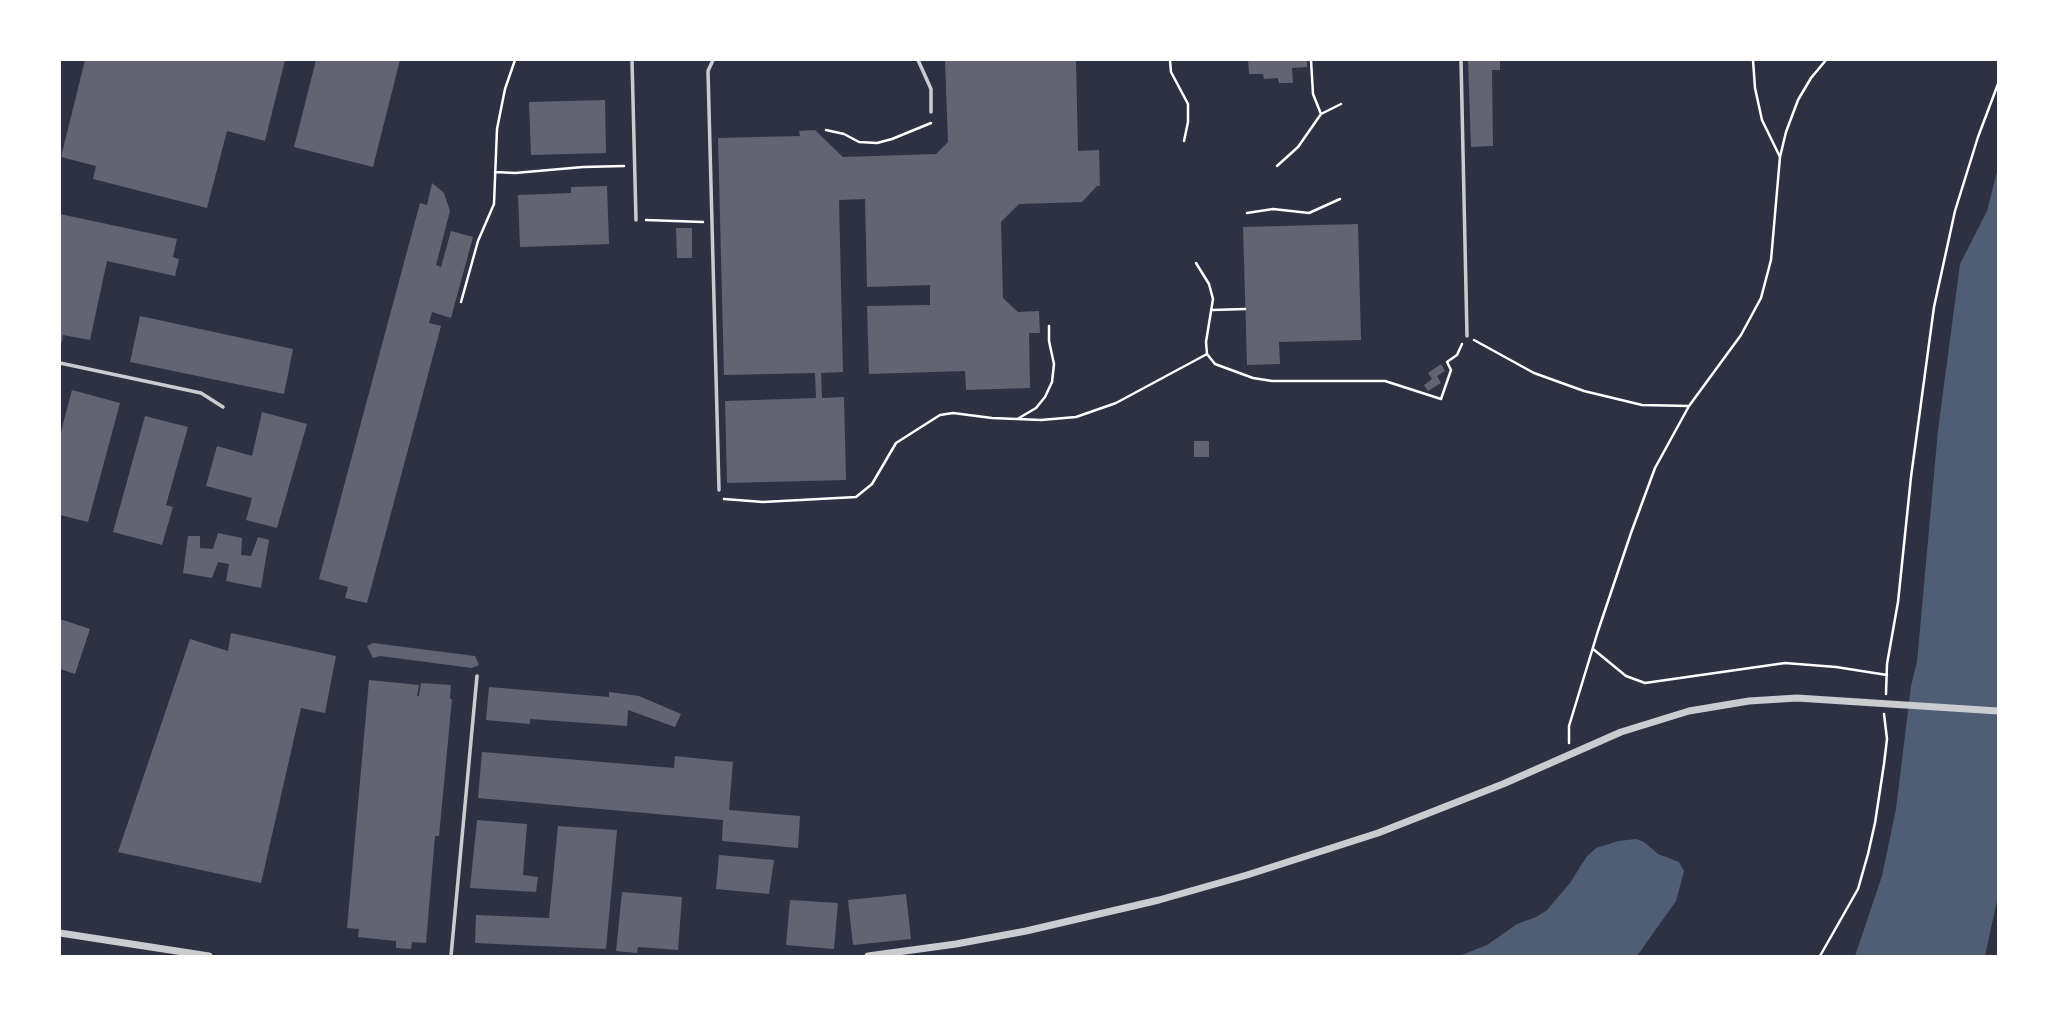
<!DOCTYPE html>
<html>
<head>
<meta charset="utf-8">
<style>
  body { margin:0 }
  #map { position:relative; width:2058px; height:1016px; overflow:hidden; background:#2d3142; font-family:"Source Serif 4",serif }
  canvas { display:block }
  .frame { position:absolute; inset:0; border:61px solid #fff; pointer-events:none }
</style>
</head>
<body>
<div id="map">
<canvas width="2058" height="1016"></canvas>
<div class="frame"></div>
</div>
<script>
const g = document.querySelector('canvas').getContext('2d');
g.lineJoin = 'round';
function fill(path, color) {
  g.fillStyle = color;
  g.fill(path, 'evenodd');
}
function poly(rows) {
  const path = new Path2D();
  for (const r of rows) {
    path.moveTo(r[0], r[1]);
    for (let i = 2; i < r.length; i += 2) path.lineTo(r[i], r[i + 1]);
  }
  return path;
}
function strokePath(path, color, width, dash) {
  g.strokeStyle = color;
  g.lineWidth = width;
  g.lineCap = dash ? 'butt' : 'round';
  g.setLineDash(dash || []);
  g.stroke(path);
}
fill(poly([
  [1998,168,1998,896,1985,956,1855,956,1882,876,1896,809,1911,686,1917,662,1938,430,1960,264,1987,211],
  [1636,839,1644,842,1658,854,1679,862,1684,871,1676,901,1637,956,1459,956,1487,945,1517,924,1536,917,1547,910,1570,883,1587,856,1596,848,1618,841]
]), '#4f5d75');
fill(poly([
  [85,60,285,60,265,141,227,131,207,208,93,179,96,166,61,157],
  [316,60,400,60,373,167,294,147],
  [945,60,1076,60,1078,151,1099,150,1100,186,1097,186,1082,202,1019,204,1001,222,1003,298,1018,312,1039,311,1040,333,1029,333,1030,388,966,390,965,371,869,374,867,306,930,305,930,285,867,287,865,199,839,200,843,372,821,373,822,398,844,397,846,480,727,483,725,401,816,398,815,373,724,375,718,138,800,136,799,131,815,130,843,157,936,154,948,142],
  [1248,60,1307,60,1307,67,1292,68,1293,83,1279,83,1278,78,1264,79,1263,74,1249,74],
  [1468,60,1500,60,1500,70,1492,70,1493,146,1471,147],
  [605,100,606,153,531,155,529,102],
  [432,183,444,193,450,211,436,265,441,267,451,231,473,237,451,318,432,312,429,323,441,326,367,603,345,598,348,587,319,579,420,203,427,205],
  [607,186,609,244,520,247,518,195,571,193,571,187],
  [60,214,177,239,173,257,179,259,175,276,107,261,90,340,63,335,62,343,60,342],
  [1358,224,1361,340,1279,342,1280,364,1247,365,1243,227],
  [676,228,692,228,692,258,677,258],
  [140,316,293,349,284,394,130,362],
  [1441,364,1445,371,1437,376,1441,383,1428,391,1424,385,1432,379,1428,373],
  [72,390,120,403,88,522,60,515,60,435],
  [262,412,307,424,277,528,246,520,252,498,206,486,217,446,252,456],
  [145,416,188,427,166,505,173,507,162,545,113,532],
  [1194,441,1209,441,1209,457,1194,457],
  [218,533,242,538,241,555,251,556,258,537,269,540,261,588,226,581,229,564,218,562,212,578,183,573,188,536,200,536,200,548,213,549],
  [60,619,90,629,75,674,60,669],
  [231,633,336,656,325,713,301,708,261,883,118,852,190,639,228,651],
  [373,643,475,656,479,665,472,668,380,656,373,658,367,646],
  [369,680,419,685,417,696,419,696,421,683,451,685,450,699,452,699,439,836,435,836,426,943,412,942,411,949,396,948,396,941,358,937,359,929,347,928],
  [489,687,609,697,609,692,639,696,681,714,675,727,628,710,627,726,530,719,530,724,486,720],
  [482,752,674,768,675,756,733,762,729,810,800,816,798,848,722,841,723,820,478,798],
  [477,820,527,824,523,875,538,877,536,892,470,888],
  [558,826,617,830,606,949,475,943,476,915,549,918],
  [719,855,774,860,769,894,716,889],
  [622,892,682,897,678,950,638,947,637,953,616,951],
  [906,894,911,939,853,945,848,900],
  [790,900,838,903,834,949,786,945]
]), '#626471');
strokePath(poly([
  [1170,60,1171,72,1188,104,1188,122,1184,141],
  [1311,60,1313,94,1321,114],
  [1753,60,1755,88,1762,120,1780,157],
  [826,130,844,134,859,142,877,143,892,139,931,123],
  [1277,166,1298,147,1321,114,1341,104],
  [495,172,515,173,583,167,624,166],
  [1247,213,1273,209,1309,213,1340,199],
  [646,220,703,222],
  [1196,263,1209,284,1213,299,1206,342,1207,354,1215,364,1253,378,1272,381,1385,381,1441,399,1451,370,1447,362,1457,355,1462,344],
  [461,302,478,241,494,204,497,129,505,89,515,60],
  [1212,310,1245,309],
  [1474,340,1534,373,1584,391,1642,405,1689,406],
  [1019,418,1036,408,1045,397,1052,382,1054,364,1049,341,1049,326],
  [724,499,763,502,856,497,872,484,896,443,940,415,953,413,992,418,1041,420,1076,417,1116,403,1207,354],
  [1593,649,1626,676,1645,683,1785,663,1836,667,1887,675],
  [1886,694,1887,664,1898,602,1911,477,1934,307,1955,211,1978,137,1998,84],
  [1569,743,1569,726,1598,631,1631,533,1655,468,1689,406,1741,335,1761,298,1771,260,1780,157,1786,132,1798,100,1811,78,1826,60],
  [1820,956,1858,889,1868,854,1875,823,1884,764,1887,739,1884,714]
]), '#fff', 2.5);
strokePath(poly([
  [632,60,636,220],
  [713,60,708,71,719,490],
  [918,60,931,89,931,112],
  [1461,60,1467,336],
  [60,363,201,393,223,407],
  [451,956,477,676]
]), '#caccd0', 3.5);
strokePath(poly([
  [60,933,209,956],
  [868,956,956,944,1026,931,1159,900,1247,875,1378,833,1503,784,1621,732,1689,711,1749,701,1797,698,1998,711]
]), '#caccd0', 7);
</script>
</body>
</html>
